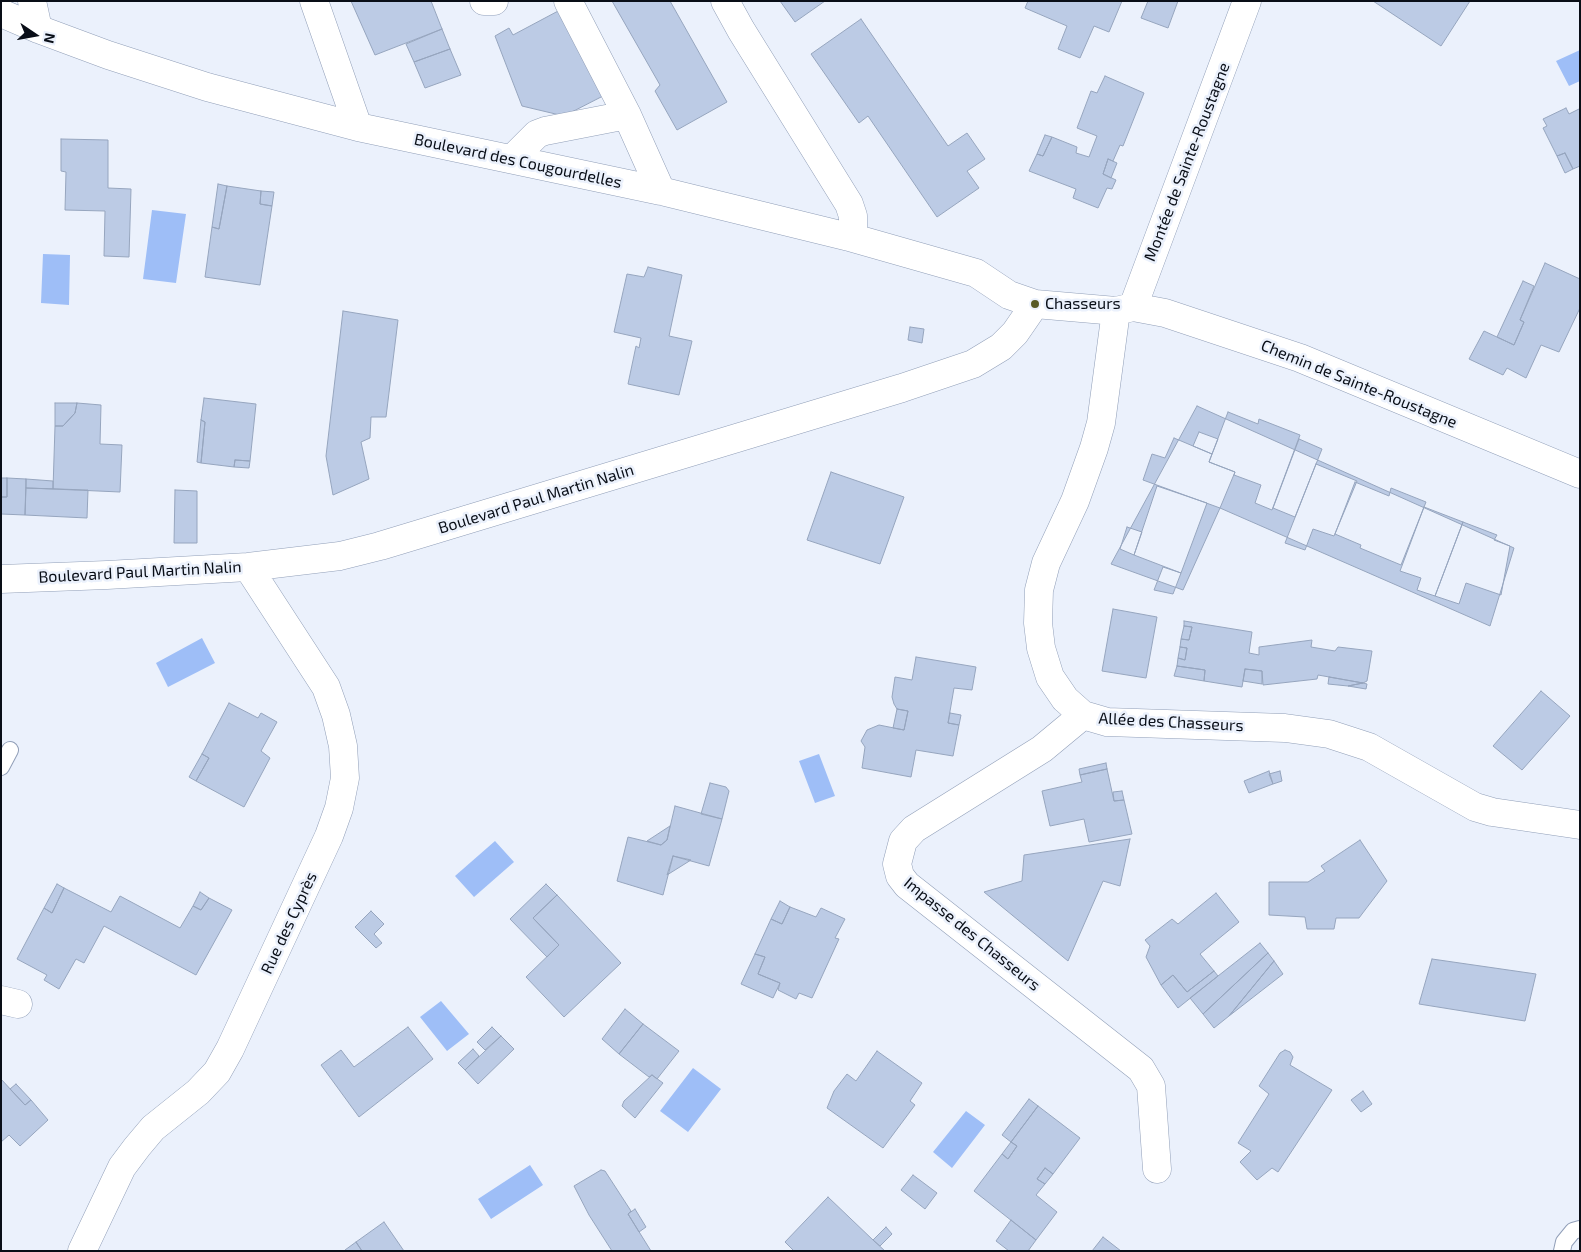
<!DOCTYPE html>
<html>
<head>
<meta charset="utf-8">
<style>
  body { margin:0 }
  #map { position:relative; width:1581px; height:1252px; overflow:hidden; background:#ebf1fc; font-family:"Exo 2",sans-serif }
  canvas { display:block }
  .frame { position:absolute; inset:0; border:2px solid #090e17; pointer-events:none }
  .north { position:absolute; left:10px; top:10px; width:50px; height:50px; -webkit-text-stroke:4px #ebf1fc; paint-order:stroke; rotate:102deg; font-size:14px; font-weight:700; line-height:20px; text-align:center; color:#090e17 }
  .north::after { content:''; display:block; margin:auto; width:18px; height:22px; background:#090e17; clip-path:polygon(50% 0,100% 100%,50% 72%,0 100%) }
</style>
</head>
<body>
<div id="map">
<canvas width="1581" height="1252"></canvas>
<div class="frame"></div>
<div class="north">N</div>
</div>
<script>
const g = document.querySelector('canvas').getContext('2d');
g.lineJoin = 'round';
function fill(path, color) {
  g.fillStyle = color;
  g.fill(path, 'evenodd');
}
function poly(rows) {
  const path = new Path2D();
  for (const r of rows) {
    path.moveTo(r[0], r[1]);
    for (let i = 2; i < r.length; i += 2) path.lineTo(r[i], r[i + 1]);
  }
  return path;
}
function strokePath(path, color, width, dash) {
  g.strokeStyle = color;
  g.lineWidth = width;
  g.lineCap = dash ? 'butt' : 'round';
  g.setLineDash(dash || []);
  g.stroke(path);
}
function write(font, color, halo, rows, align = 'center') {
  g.font = font + ' "Exo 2",sans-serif';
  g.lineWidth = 5;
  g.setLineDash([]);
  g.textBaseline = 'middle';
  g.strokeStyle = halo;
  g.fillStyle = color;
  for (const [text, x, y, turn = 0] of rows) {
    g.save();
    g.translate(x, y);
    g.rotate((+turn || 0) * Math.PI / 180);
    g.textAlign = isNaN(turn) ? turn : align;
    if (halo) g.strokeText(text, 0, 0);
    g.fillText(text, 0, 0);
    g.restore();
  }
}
fill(poly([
  [1580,50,1580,81,1569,86,1556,61],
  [152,210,186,214,176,283,143,279],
  [43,254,70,255,69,305,41,303],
  [202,638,215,663,168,687,156,663],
  [819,754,835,796,815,803,799,761],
  [495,841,514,862,474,897,455,876],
  [441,1001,469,1034,447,1051,420,1017],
  [693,1068,721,1089,688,1132,660,1111],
  [966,1111,985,1125,952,1168,933,1152],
  [530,1165,543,1185,491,1219,478,1199]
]), '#9ebef7');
const building = poly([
  [351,1,431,1,442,29,375,55,351,1],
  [612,1,670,1,727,102,677,130,655,91,660,85,612,1],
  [780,1,825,1,795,22,780,1],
  [1028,1,1122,1,1109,32,1094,26,1080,58,1058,49,1067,26,1025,8,1028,1],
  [1148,1,1178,1,1168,28,1141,18,1148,1],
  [1373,1,1470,1,1441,46,1373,1],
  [560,10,603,96,564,116,522,106,495,36,509,28,513,35,560,10],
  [861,19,948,146,967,133,985,159,967,171,979,188,937,217,868,116,859,123,811,54,861,19],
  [442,29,450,49,414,62,406,44,442,29],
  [450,49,461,75,425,88,414,62,450,49],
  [1105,76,1144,93,1123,146,1120,145,1113,161,1108,159,1103,174,1116,180,1112,189,1107,188,1098,208,1073,198,1076,189,1029,171,1037,154,1043,156,1052,137,1077,147,1076,153,1089,157,1097,136,1077,128,1091,91,1097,93,1105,76],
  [1566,108,1569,114,1579,109,1580,112,1580,166,1573,169,1565,153,1557,156,1543,128,1547,126,1543,119,1566,108],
  [1045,135,1052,137,1043,156,1037,154,1045,135],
  [61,139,108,140,108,188,131,189,129,257,104,256,105,211,65,210,66,172,61,171,61,139],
  [1565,153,1573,169,1565,173,1557,156,1565,153],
  [1108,159,1117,163,1111,178,1103,174,1108,159],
  [218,184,227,186,219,229,212,227,218,184],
  [227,186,261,191,260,204,272,206,260,285,205,277,212,227,219,229,227,186],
  [261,191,274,192,272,206,260,204,261,191],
  [1545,263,1580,279,1580,308,1559,352,1541,345,1526,378,1507,368,1503,375,1469,359,1484,331,1514,345,1524,322,1520,320,1545,263],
  [648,267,682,275,669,336,692,341,679,395,628,384,636,346,639,348,641,338,614,332,627,274,644,277,648,267],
  [1523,281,1534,286,1520,320,1524,322,1514,345,1497,337,1523,281],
  [343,311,398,320,386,417,371,417,370,438,361,442,369,479,333,495,326,456,343,311],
  [910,327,924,329,922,343,908,340,910,327],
  [204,398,256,404,250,461,235,460,234,467,201,463,205,422,201,420,204,398],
  [55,403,77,403,75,413,63,426,55,426,55,403],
  [77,403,101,405,100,444,122,445,120,492,53,489,55,426,63,426,75,413,77,403],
  [1197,406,1514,548,1490,626,1220,508,1183,590,1111,564,1197,406],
  [1228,412,1258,424,1259,419,1300,435,1272,510,1255,503,1261,485,1234,475,1235,472,1209,462,1228,412],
  [201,420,205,422,201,463,197,462,201,420],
  [1199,432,1218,439,1212,454,1193,446,1199,432],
  [1174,438,1212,454,1209,462,1235,472,1220,508,1143,480,1152,454,1165,458,1174,438],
  [1299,439,1322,449,1295,517,1273,508,1299,439],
  [235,460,250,461,249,468,234,467,235,460],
  [1316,464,1357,481,1334,536,1313,529,1305,550,1285,543,1316,464],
  [831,472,904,497,880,564,807,540,831,472],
  [1,478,7,478,7,497,1,497,1,478],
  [7,478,26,479,25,515,1,514,1,497,7,497,7,478],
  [26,479,53,481,53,489,26,488,26,479],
  [1355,482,1389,496,1391,488,1426,502,1401,565,1360,548,1361,545,1335,534,1355,482],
  [1157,486,1207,503,1181,573,1134,555,1157,486],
  [26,488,88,490,87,518,25,515,26,488],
  [175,490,197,491,197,543,174,543,175,490],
  [1424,507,1463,522,1435,596,1417,590,1421,578,1400,571,1424,507],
  [1463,522,1497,535,1494,540,1510,546,1501,595,1466,583,1459,604,1435,596,1463,522],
  [1127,527,1142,532,1134,555,1120,549,1127,527],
  [1163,567,1181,573,1173,594,1154,590,1163,567],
  [1113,609,1157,617,1146,678,1102,671,1113,609],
  [1184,621,1252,632,1249,653,1259,655,1259,647,1312,640,1311,647,1335,651,1338,647,1372,651,1367,681,1363,683,1318,675,1317,679,1263,685,1262,671,1245,669,1242,687,1204,681,1205,670,1177,666,1178,658,1185,660,1187,648,1180,647,1181,639,1189,640,1192,627,1184,626,1184,621],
  [1184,626,1192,627,1189,640,1181,639,1184,626],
  [1180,647,1187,648,1185,660,1178,658,1180,647],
  [916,657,976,667,972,690,954,688,948,723,959,725,953,756,916,750,911,777,862,768,865,747,861,741,867,730,879,725,904,730,908,711,897,709,894,704,892,697,895,677,912,680,916,657],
  [1177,666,1205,670,1204,681,1174,676,1177,666],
  [1245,669,1262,671,1262,684,1243,681,1245,669],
  [1329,677,1363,683,1348,686,1328,684,1329,677],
  [1363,683,1367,684,1366,689,1348,686,1363,683],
  [1541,691,1570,716,1522,770,1493,746,1541,691],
  [229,703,258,718,261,713,277,722,261,751,270,758,244,807,196,781,209,758,202,754,229,703],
  [897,709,908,711,904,730,893,728,897,709],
  [950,713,961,715,959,725,948,723,950,713],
  [202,754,209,758,196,781,189,777,202,754],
  [1106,763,1107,769,1080,775,1079,769,1106,763],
  [1107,769,1114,801,1124,800,1132,834,1089,842,1084,819,1050,826,1042,791,1082,782,1080,775,1107,769],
  [1269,771,1273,784,1249,793,1244,781,1269,771],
  [1280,771,1282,781,1273,784,1269,774,1280,771],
  [710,783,726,787,729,791,722,819,701,814,710,783],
  [1122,791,1124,800,1114,801,1113,792,1122,791],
  [675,806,722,819,709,866,673,856,663,895,617,881,628,837,661,845,667,840,675,806],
  [670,826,667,840,661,845,647,841,670,826],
  [1130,839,1120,886,1103,881,1068,961,984,892,1022,881,1024,855,1130,839],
  [1360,840,1387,881,1359,918,1336,918,1334,929,1307,929,1305,917,1269,915,1269,882,1308,882,1325,871,1321,866,1360,840],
  [673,856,691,860,667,875,673,856],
  [57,884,64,888,52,913,44,908,57,884],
  [546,884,557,895,533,918,559,945,547,957,510,919,546,884],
  [64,888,111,912,120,896,180,928,193,906,201,910,209,898,232,910,196,975,104,926,84,963,76,959,59,989,44,980,47,975,17,959,44,908,52,913,64,888],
  [200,892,209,898,201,910,193,906,200,892],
  [1216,893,1239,922,1200,954,1214,971,1187,992,1173,975,1161,985,1146,957,1150,946,1145,940,1172,919,1178,924,1216,893],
  [557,895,621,963,564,1017,526,977,559,945,533,918,557,895],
  [780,901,790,907,782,924,771,919,780,901],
  [790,907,816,917,821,908,845,919,835,938,839,939,812,998,799,993,796,999,778,990,780,983,758,974,765,957,755,954,771,919,782,924,790,907],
  [371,911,384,924,374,934,382,943,376,948,355,927,371,911],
  [1260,943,1268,953,1203,1014,1190,998,1260,943],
  [1268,953,1274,961,1229,1016,1214,1028,1203,1014,1268,953],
  [755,954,765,957,758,974,780,983,773,998,741,984,755,954],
  [1432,959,1536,974,1525,1021,1419,1004,1432,959],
  [1274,961,1283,974,1229,1016,1274,961],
  [1214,971,1218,976,1178,1008,1161,985,1173,975,1187,992,1214,971],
  [625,1009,643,1024,619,1054,602,1039,625,1009],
  [643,1024,679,1051,657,1079,652,1075,649,1077,619,1054,643,1024],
  [408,1027,433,1059,359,1117,321,1065,341,1050,354,1067,408,1027],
  [492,1027,501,1036,485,1050,477,1042,492,1027],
  [501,1036,514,1049,478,1084,465,1070,501,1036],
  [473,1049,479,1056,465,1070,458,1063,473,1049],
  [1285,1050,1290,1052,1293,1057,1290,1065,1332,1090,1278,1172,1272,1168,1257,1180,1240,1162,1251,1151,1238,1143,1269,1094,1259,1086,1280,1053,1285,1050],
  [877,1051,922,1083,910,1101,915,1105,883,1148,827,1108,834,1091,847,1074,856,1081,877,1051],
  [652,1075,663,1083,635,1118,622,1106,624,1101,652,1075],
  [1,1079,25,1105,31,1100,48,1120,20,1146,9,1135,1,1142,1,1079],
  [16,1084,31,1100,25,1105,10,1089,16,1084],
  [1363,1091,1372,1104,1361,1112,1351,1100,1363,1091],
  [1029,1099,1038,1106,1011,1142,1002,1135,1029,1099],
  [1038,1106,1080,1138,1053,1174,1045,1168,1037,1179,1045,1184,1036,1195,1057,1212,1036,1240,974,1191,1002,1154,1008,1159,1017,1146,1011,1142,1038,1106],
  [1011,1142,1017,1146,1008,1159,1002,1154,1011,1142],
  [1045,1168,1053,1174,1045,1184,1037,1179,1045,1168],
  [601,1170,605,1171,631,1211,628,1214,651,1251,612,1251,589,1215,574,1186,601,1170],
  [913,1175,937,1193,925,1209,901,1190,913,1175],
  [828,1197,873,1240,885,1251,794,1251,785,1242,828,1197],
  [635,1209,646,1227,639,1232,628,1214,635,1209],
  [1011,1220,1036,1240,1028,1251,1009,1251,996,1241,1011,1220],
  [384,1222,404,1251,362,1251,356,1242,384,1222],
  [886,1227,892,1234,880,1246,873,1240,886,1227],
  [1103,1237,1121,1251,1092,1251,1103,1237],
  [356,1242,362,1251,345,1251,345,1250,356,1242]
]);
fill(building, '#bccbe5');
strokePath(building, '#96a5be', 1);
const service = poly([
  [1,767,10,750],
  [1562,1251,1564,1242,1573,1231,1580,1229]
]);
const minor = poly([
  [32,1,38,29],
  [314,1,358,127],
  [484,1,494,1],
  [568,1,627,115,661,191],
  [725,1,741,30,849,204,853,216,853,238],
  [1,13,38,29,108,55,207,87,358,127,661,191,853,238,976,273,1009,295,1035,304,1116,311,1133,307,1247,1],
  [512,159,537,134,545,131,627,115],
  [1133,307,1165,313,1300,358,1580,474],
  [1116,311,1101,423,1094,448,1075,501,1046,563,1039,590,1038,623,1041,648,1050,677,1065,699,1083,715,1107,722,1285,728,1329,734,1369,747,1475,807,1492,812,1580,825],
  [1,579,107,575,248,567,340,556,380,546,902,388,973,364,1001,347,1015,333,1035,304],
  [1083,715,1042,749,914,829,903,841,897,864,900,876,907,885,1141,1069,1151,1086,1157,1169],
  [1,1000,18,1004],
  [82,1251,122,1167,137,1147,153,1128,198,1092,217,1072,230,1049,329,836,339,808,345,778,343,746,336,715,326,687,248,567]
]);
strokePath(service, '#919fb8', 18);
strokePath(minor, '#919fb8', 29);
strokePath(service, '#fff', 16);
strokePath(minor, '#fff', 28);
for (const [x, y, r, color] of [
  [1035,304,5,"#585a27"]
]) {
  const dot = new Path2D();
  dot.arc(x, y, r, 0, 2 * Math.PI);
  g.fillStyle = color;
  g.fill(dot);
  strokePath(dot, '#ebf1fc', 2);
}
write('16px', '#090e17', '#ebf1fc', [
  ["Boulevard des Cougourdelles",518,161,12],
  ["Montée de Sainte-Roustagne",1187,162,-69],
  ["Chemin de Sainte-Roustagne",1359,384,22],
  ["Boulevard Paul Martin Nalin",536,499,-17],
  ["Boulevard Paul Martin Nalin",140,572,-3],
  ["Allée des Chasseurs",1171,722,3],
  ["Rue des Cyprès",289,923,-65],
  ["Impasse des Chasseurs",972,934,39]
]);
write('16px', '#090e17', '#ebf1fc', [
  ["Chasseurs",1045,304]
], 'left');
</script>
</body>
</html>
